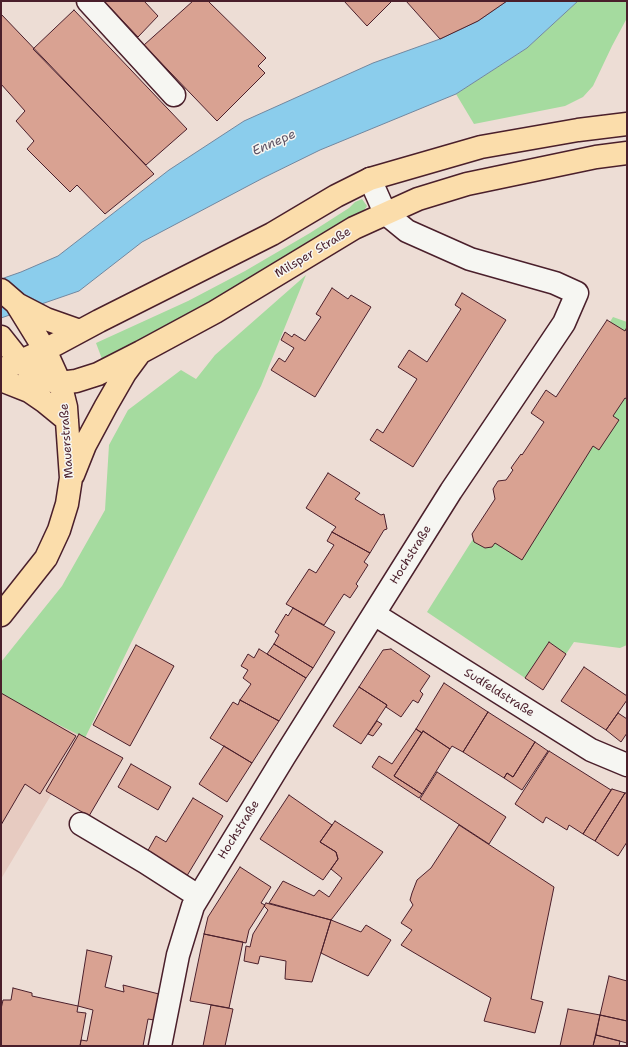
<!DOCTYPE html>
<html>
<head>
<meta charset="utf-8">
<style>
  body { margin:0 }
  #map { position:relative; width:628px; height:1047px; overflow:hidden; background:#edddd5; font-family:"Shantell Sans",sans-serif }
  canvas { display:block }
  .frame { position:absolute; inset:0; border:2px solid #4a1f2b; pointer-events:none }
</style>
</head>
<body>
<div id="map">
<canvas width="628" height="1047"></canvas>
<div class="frame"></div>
</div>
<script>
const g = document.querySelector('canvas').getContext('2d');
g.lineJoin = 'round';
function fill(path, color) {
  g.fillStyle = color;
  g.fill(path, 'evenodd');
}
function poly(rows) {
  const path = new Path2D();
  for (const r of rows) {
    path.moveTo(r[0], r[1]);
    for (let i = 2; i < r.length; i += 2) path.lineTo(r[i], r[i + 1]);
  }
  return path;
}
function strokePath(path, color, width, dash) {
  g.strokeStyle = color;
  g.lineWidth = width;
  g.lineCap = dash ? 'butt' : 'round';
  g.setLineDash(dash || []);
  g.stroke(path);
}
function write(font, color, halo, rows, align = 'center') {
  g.font = font + ' "Shantell Sans",sans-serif';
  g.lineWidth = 3;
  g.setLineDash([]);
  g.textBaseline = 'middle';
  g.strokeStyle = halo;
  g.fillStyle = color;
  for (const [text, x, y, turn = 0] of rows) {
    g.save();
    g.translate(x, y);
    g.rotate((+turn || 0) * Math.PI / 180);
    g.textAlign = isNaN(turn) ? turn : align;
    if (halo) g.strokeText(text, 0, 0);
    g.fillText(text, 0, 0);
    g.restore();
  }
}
fill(poly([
  [1,696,85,738,1,879]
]), '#e7cbc1');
fill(poly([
  [578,1,627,1,627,18,612,46,593,86,583,97,565,106,474,124,456,94,527,48],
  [362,199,367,206,363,212,201,308,102,359,96,343,188,301,245,271,310,233,349,208,355,202],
  [306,275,261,386,132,641,85,738,1,696,1,662,62,586,105,510,109,445,128,410,181,370,196,379,215,355],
  [613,317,627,322,627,645,620,648,574,642,566,654,549,642,525,678,427,612]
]), '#a5db9f');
const water = poly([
  [507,1,578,1,527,48,456,94,320,150,263,178,142,242,79,291,1,318,1,279,21,272,58,256,169,170,244,121,373,63,440,39,478,21,507,1]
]);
fill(water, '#8bcdec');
strokePath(water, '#71879f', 1);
const building = poly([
  [104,1,144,1,158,16,138,37,104,1],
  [193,1,208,1,266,58,258,66,265,73,217,121,144,45,193,1],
  [344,1,392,1,367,26,344,1],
  [406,1,507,1,478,21,440,39,406,1],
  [74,10,187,129,146,165,33,49,74,10],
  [1,14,154,174,105,214,77,185,70,192,27,149,34,141,16,121,25,111,1,84,1,14],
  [332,288,348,299,351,295,371,307,315,397,271,370,279,358,285,362,294,348,281,340,285,332,292,337,294,334,305,341,321,317,316,314,332,288],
  [462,293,506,320,413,467,370,440,377,429,383,433,417,379,398,367,409,350,427,362,461,309,455,305,462,293],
  [607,320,625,331,627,327,627,399,625,398,613,416,619,420,599,450,593,446,522,560,495,543,492,547,485,548,474,542,472,534,495,499,493,489,498,481,506,480,513,470,511,468,521,454,522,455,544,422,531,413,546,390,556,397,607,320],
  [328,473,360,493,355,499,381,515,384,514,387,529,384,530,370,553,332,532,336,527,306,508,328,473],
  [332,532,370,553,364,562,368,565,356,584,358,586,350,598,344,594,324,625,286,604,309,569,316,573,334,545,327,541,332,532],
  [293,608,335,632,313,668,274,644,279,635,275,632,286,614,288,616,293,608],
  [549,642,566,654,543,690,525,678,549,642],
  [274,644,313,668,306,678,267,654,274,644],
  [136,645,174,666,130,746,93,725,136,645],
  [259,649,306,678,279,721,240,700,251,684,243,678,248,670,241,666,248,654,254,658,259,649],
  [391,649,430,676,420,691,423,694,418,703,413,700,401,717,386,707,387,705,359,687,383,650,391,649],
  [584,667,627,696,627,700,606,730,561,701,584,667],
  [444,683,488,712,463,752,452,746,450,749,423,731,422,733,416,729,444,683],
  [359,687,387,705,361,744,333,726,359,687],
  [1,693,76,736,40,794,25,784,1,825,1,693],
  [240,700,279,721,252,763,210,738,233,702,238,705,240,700],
  [488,712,535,742,513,777,507,773,504,778,463,752,488,712],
  [618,713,627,719,627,733,621,742,606,730,618,713],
  [377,721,382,724,373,736,368,734,377,721],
  [416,729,422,733,394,776,422,794,419,798,372,767,379,756,392,764,416,729],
  [423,731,450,749,422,794,394,776,423,731],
  [79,734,123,758,89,816,46,791,79,734],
  [535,742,548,751,522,790,504,778,507,773,513,777,535,742],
  [224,746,252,763,227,802,199,784,224,746],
  [549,751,611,790,583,834,569,825,567,830,546,817,543,823,515,804,549,751],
  [131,764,171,787,158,810,118,787,131,764],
  [437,772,506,817,489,844,420,799,437,772],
  [612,789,625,793,595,841,583,834,612,789],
  [625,793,627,793,627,842,618,856,595,841,625,793],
  [289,795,332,825,320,842,336,852,338,859,323,880,260,839,289,795],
  [193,798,223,816,185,879,146,854,156,836,166,842,193,798],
  [335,821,383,852,331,920,269,903,283,881,314,896,319,890,329,897,342,878,331,869,338,859,336,852,320,842,335,821],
  [459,825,554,887,531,999,543,1002,535,1033,484,1021,491,998,401,945,412,930,401,923,413,905,410,900,412,893,417,880,431,868,459,825],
  [240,867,271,887,261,903,265,905,249,930,246,943,204,934,208,917,240,867],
  [266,903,331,920,312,982,285,979,286,961,260,956,258,964,244,961,246,946,250,947,253,934,268,910,264,906,266,903],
  [331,920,361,932,366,925,391,940,368,976,321,953,331,920],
  [204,934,243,942,229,1008,190,1001,204,934],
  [87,950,112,956,105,987,124,992,123,985,159,994,154,1020,148,1019,143,1046,80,1046,81,1040,87,1041,93,1010,78,1006,87,950],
  [609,976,627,981,627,1021,600,1015,609,976],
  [13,988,32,993,32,996,78,1006,77,1012,86,1013,80,1046,1,1046,1,1009,3,1000,11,1000,13,988],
  [211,1005,233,1009,225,1046,203,1046,211,1005],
  [568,1009,600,1015,593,1046,560,1046,568,1009],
  [600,1015,627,1021,627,1043,596,1035,600,1015],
  [596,1035,620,1041,619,1046,593,1046,596,1035]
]);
fill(building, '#d9a292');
strokePath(building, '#4a1f2b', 1);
const minor = poly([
  [88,1,174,95],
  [374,614,591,750,627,765],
  [81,824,145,862,198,896],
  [160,1046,178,955,193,906,284,757,451,491,564,323,577,293,555,283,470,259,407,231,385,213,370,179]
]);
const major = poly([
  [1,290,16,303,45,350,60,383,66,407,71,478,67,504,59,530,46,558,1,615],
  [17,304,46,319,80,331],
  [1,337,20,361,31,371,45,379,60,383,76,381,98,374,141,352,215,312,354,228,418,199,467,184,596,157,627,153],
  [1,370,45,350,99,321,272,234,336,196,370,179,481,147,578,130,627,124],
  [1,380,29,391,45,402,67,420],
  [73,475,85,445,106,406,125,373,139,354]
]);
strokePath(minor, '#4a1f2b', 25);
strokePath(major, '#4a1f2b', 25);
strokePath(minor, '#f6f6f2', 22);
strokePath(major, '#fbddab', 22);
write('12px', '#4a1f2b', '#f6f6f2', [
  ["Milsper Straße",313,253,-31],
  ["Mauerstraße",67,441,-94],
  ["Hochstraße",411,555,-58],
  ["Sudfeldstraße",499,693,32],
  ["Hochstraße",239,830,-58]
]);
write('italic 13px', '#5e5365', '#f6f6f2', [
  ["Ennepe",274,143,-24]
]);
</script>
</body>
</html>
